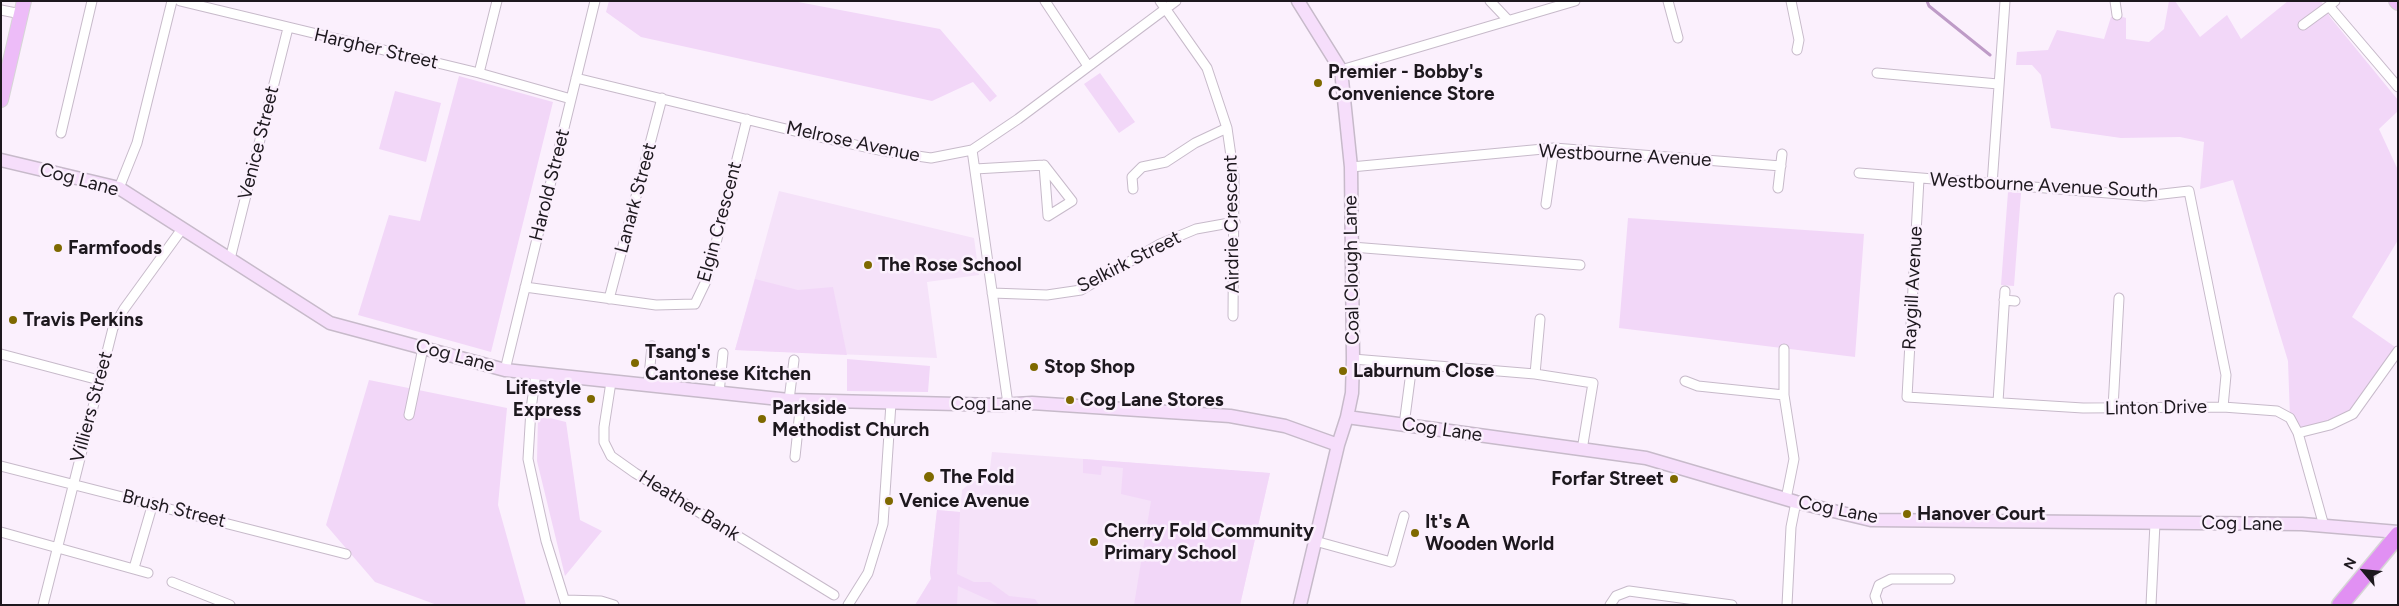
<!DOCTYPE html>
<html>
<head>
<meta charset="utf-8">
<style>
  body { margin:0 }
  #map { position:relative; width:2399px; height:606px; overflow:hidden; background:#fbf0fd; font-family:Figtree,sans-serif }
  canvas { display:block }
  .frame { position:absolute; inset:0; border:2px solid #1d181e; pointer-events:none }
  .north { position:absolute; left:2339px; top:546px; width:50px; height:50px; -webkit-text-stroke:4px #fbf0fd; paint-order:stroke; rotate:298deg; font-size:14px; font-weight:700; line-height:20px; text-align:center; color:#1d181e }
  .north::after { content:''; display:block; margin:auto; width:18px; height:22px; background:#1d181e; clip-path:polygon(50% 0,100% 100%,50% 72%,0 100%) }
</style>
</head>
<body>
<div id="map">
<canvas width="2399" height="606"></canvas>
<div class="frame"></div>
<div class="north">N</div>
</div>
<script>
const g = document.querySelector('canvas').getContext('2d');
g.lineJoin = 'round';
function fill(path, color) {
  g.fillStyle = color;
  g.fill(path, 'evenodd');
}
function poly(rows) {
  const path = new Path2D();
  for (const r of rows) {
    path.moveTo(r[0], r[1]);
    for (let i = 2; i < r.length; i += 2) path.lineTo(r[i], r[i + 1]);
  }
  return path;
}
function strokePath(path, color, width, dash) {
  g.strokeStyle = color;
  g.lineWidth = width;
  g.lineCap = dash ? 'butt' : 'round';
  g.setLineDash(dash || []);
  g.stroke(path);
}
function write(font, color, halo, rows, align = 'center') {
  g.font = font + ' Figtree,sans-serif';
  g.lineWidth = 5;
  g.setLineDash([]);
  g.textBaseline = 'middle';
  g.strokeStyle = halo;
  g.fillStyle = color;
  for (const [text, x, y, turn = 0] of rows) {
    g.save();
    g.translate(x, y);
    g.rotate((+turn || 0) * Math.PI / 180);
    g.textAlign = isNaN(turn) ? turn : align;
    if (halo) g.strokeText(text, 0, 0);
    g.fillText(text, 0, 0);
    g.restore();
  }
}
fill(poly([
  [779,191,974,238,979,275,927,282,937,358,735,350],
  [992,452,1270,473,1240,605,915,605,931,579,930,572,937,510,960,512,962,490,971,482,989,477]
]), '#f5e2f9');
fill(poly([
  [609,1,793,1,940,29,997,96,990,102,973,82,932,101,641,37,606,12],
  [2169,1,2175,1,2200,37,2227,15,2241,39,2288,1,2321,1,2330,17,2398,100,2398,111,2379,129,2398,170,2398,240,2352,317,2398,349,2353,414,2298,433,2290,418,2288,361,2233,180,2200,189,2204,142,2180,137,2121,138,2051,128,2041,75,2032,65,2016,65,2017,52,2048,50,2057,30,2104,39,2111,17,2117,15,2126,18,2126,39,2149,42,2164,29],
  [1100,73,1135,122,1119,133,1084,84],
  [459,76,553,102,491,352,358,315,389,215,420,221],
  [395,91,441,103,426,162,379,149],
  [2008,192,2021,193,2014,286,2001,285],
  [1628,218,1864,234,1855,357,1619,328],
  [755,279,798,290,833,287,847,355,735,350],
  [847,359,930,366,928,392,847,391],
  [369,380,507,408,498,505,526,605,437,605,375,582,326,525],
  [538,415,566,422,580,520,602,531,565,576,537,461],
  [1083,459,1270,473,1240,605,1134,605,1151,501,1121,494,1123,468,1102,466,1101,475,1083,473],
  [937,510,960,512,957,574,974,582,990,582,1009,596,1035,599,1039,605,1000,605,958,586,957,605,915,605,931,579,930,572]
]), '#f2d7f8');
strokePath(poly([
  [1927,1,1929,6,1990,55]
]), '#be9bc7', 3);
const street = poly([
  [180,1,479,73,571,99],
  [1045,1,1088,66],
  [1160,1,1207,68,1227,128,1234,177,1233,316],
  [1490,1,1508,20],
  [1668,1,1678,38],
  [1791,1,1799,40,1797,50],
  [2115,1,2117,15],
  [2335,1,2329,6,2398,87],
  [1,10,21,14],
  [2303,25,2329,6],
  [1341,70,1575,1],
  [479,73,497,1],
  [1877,73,1998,84],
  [576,78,815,136,883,151,931,158,972,150,1018,119,1176,1],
  [61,133,92,1],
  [972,150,1008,404],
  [1351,167,1554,148,1781,166],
  [975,169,1044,165,1072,201,1048,216,1044,165],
  [1859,173,2145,196,2189,191,2226,375,2223,407],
  [1919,179,1907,397,2083,408,2223,407,2277,411,2290,418,2298,433,2324,526],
  [1992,185,2005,1],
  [119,188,137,143,172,1],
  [1778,188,1782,154],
  [1133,189,1132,177,1142,167,1166,162,1195,143,1227,128],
  [1546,204,1554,148],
  [1352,247,1580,265],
  [230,259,288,28],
  [525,287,656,305,695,304,707,279,747,119],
  [992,293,1047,295,1081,290,1160,244,1196,229,1235,222],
  [609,299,662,98],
  [2004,300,2015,301],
  [1784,349,1784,395,1794,459,1786,499],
  [1,354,99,380],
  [1353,359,1535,374,1593,383,1582,450],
  [505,370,595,1],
  [536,373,531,409,528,459,546,541,566,605],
  [1535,374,1540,319],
  [1685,381,1698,386,1784,395],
  [611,382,604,427,604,442,611,456,635,473,834,595],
  [648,386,652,346],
  [719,393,723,353],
  [789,400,794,360],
  [1998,402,2005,291],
  [2113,408,2119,298],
  [409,415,423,348],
  [1404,425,1412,364],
  [2298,433,2330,425,2353,414,2398,351],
  [795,457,801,401],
  [1,466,346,554],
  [1,532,148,573],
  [1315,541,1391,562,1404,516],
  [134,568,153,503],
  [172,582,230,605],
  [565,600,601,601,614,605],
  [43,605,113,328,124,309,182,229],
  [848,605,868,573,883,524,891,403],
  [1610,605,1616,596,1629,591,1732,605],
  [1787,605,1791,527,1796,502],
  [1878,605,1875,596,1879,585,1891,579,1950,579],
  [2151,605,2155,523]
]);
const secondary = poly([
  [1298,1,1341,70,1351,167,1353,359,1352,393,1347,417,1338,445,1300,605],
  [1,160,119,188,330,323,505,370,789,400,999,405,1032,403,1230,416,1285,426,1338,445],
  [1347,417,1646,458,1796,502,1871,520,2302,524,2398,532]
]);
const primary = poly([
  [2396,1,2398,3],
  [1,100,24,1]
]);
const highway = poly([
  [2340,605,2398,535]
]);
strokePath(street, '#c7baca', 11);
strokePath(secondary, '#c7baca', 15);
strokePath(primary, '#d6d5d6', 16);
strokePath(highway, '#d6d5d6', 19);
strokePath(street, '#fff', 9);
strokePath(secondary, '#f6defb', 12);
strokePath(primary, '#edbcf8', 14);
strokePath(highway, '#e190f3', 16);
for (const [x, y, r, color] of [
  [1318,83,5,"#7e6900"],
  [58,248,5,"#7e6900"],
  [868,265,5,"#7e6900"],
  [13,320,5,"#7e6900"],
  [635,363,5,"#7e6900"],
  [1034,367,5,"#7e6900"],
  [1343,371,5,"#7e6900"],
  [591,399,5,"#7e6900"],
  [1070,400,5,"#7e6900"],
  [762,419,5,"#7e6900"],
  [929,477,6,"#7e6900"],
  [1674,479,5,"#7e6900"],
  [889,501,5,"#7e6900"],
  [1907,514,5,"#7e6900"],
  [1415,533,5,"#7e6900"],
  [1094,542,5,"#7e6900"]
]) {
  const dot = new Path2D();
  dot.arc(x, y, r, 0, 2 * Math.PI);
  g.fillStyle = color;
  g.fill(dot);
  strokePath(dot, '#fbf0fd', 2);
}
write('19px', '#1d181e', '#fbf0fd', [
  ["Hargher Street",376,49,13],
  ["Melrose Avenue",853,142,12],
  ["Venice Street",259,143,-76],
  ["Westbourne Avenue",1625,156,3],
  ["Cog Lane",79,180,15],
  ["Harold Street",550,185,-76],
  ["Westbourne Avenue South",2044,186,3],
  ["Lanark Street",636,198,-75],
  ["Elgin Crescent",720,222,-75],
  ["Airdrie Crescent",1232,224,-91],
  ["Selkirk Street",1129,262,-27],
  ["Coal Clough Lane",1352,270,-91],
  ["Raygill Avenue",1913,288,-87],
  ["Cog Lane",455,356,15],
  ["Cog Lane",991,404],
  ["Villiers Street",92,407,-75],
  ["Linton Drive",2156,408,-1],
  ["Cog Lane",1442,430,8],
  ["Heather Bank",689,506,32],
  ["Brush Street",174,509,14],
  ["Cog Lane",1838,510,11],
  ["Cog Lane",2242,524,1]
]);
write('bold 19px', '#1d181e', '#fbf0fd', [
  ["Premier - Bobby's",1328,72],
  ["Convenience Store",1328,94],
  ["Farmfoods",68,248],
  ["The Rose School",878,265],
  ["Travis Perkins",23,320],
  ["Tsang's",645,352],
  ["Cantonese Kitchen",645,374],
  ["Stop Shop",1044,367],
  ["Laburnum Close",1353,371],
  ["Lifestyle",581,388,"right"],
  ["Express",581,410,"right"],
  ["Cog Lane Stores",1080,400],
  ["Parkside",772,408],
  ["Methodist Church",772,430],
  ["The Fold",940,477],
  ["Forfar Street",1664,479,"right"],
  ["Venice Avenue",899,501],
  ["Hanover Court",1917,514],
  ["It's A",1425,522],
  ["Wooden World",1425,544],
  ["Cherry Fold Community",1104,531],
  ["Primary School",1104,553]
], 'left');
</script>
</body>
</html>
